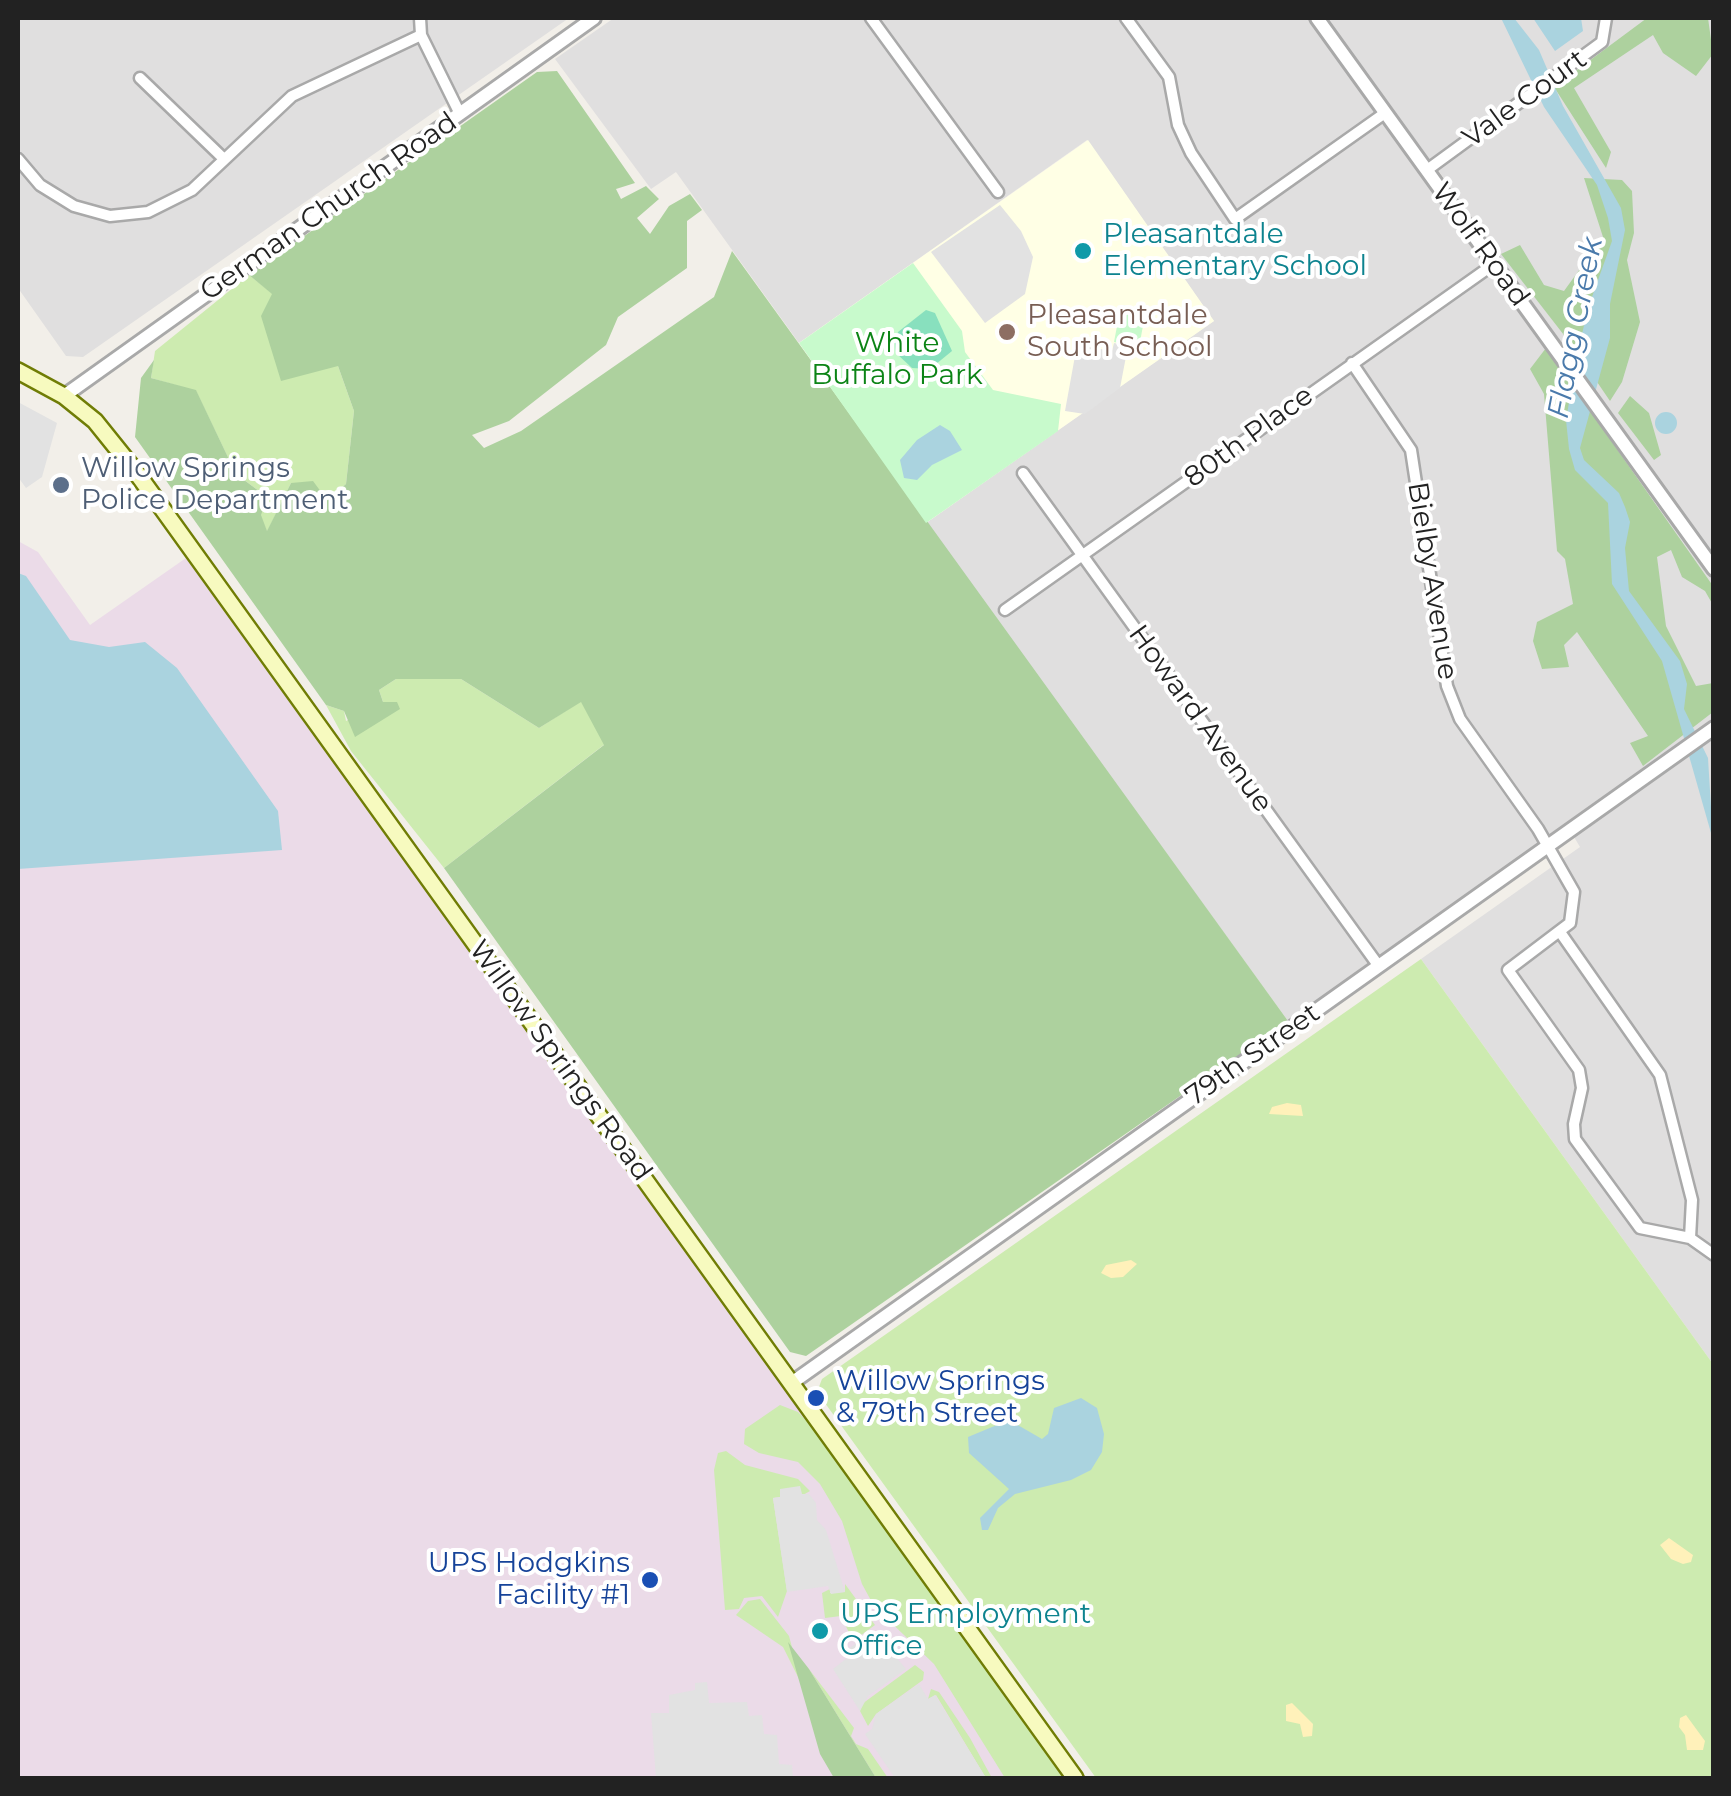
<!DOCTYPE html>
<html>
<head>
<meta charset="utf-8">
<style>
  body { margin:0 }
  #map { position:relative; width:1731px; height:1796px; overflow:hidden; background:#f2efe9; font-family:Montserrat,sans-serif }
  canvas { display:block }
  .frame { position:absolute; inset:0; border:20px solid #222; pointer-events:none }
</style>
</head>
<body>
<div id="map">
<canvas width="1731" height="1796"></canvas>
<div class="frame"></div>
</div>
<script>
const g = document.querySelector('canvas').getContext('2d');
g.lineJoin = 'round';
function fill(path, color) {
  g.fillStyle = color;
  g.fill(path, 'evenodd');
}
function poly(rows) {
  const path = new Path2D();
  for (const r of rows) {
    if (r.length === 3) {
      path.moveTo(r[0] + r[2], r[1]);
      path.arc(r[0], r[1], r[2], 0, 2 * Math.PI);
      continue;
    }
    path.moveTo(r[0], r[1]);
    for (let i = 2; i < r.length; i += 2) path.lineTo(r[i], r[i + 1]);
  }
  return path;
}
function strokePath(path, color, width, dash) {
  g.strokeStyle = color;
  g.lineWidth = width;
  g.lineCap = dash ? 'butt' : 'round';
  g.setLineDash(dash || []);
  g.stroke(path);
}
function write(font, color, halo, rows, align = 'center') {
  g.font = font + ' Montserrat,sans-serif';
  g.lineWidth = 8;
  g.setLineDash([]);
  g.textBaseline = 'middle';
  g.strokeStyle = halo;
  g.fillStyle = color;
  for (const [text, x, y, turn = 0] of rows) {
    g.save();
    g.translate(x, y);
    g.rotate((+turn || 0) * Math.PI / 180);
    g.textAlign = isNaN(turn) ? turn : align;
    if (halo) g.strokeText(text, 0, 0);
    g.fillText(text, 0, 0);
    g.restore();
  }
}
fill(poly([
  [18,18,569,18,83,357,66,356,18,288],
  [614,18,1307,18,1424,171,1713,577,1713,719,1288,1021,926,523,1214,321,1087,140,799,343,676,172,651,189,555,59],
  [1324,18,1713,18,1713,557,1438,170],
  [1713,735,1713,1364,1421,959,1580,847,1574,837]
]), '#e0dfdf');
fill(poly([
  [18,541,38,552,90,625,186,558,1064,1778,18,1778]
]), '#ebdbe8');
fill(poly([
  [1088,140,1214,321,926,523,799,343]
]), '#ffffe5');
fill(poly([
  [249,275,273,294,338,366,354,411,346,484,327,500,291,483,267,532,260,515,267,497,236,474,196,391,151,378,155,351],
  [396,679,461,679,539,728,581,701,605,744,444,868,351,751,326,705,344,711,346,721,383,702,379,690],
  [1421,959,1713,1364,1713,1778,1096,1778,817,1392,822,1379],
  [780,1405,798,1412,817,1432,998,1679,1063,1778,1005,1778,934,1664,874,1606,862,1584,842,1521,820,1484,798,1462,759,1453,744,1444,745,1429],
  [726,1451,745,1465,798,1479,810,1491,803,1495,780,1489,780,1497,773,1498,787,1591,778,1617,762,1596,744,1598,739,1609,725,1610,714,1470,718,1453],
  [845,1584,875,1625,853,1641,841,1616,825,1618,822,1593,830,1589,830,1593,845,1592],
  [760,1599,789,1636,802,1685,783,1647,736,1615,748,1601],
  [915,1665,924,1672,923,1680,876,1714,868,1726,860,1711,862,1704],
  [809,1669,854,1728,851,1736,856,1744,868,1749,888,1778,876,1778],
  [931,1689,939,1692,970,1738,992,1778,986,1778,936,1695,928,1699]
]), '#cdebb0');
fill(poly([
  [1647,18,1708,18,1713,54,1696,76,1663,53,1653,35,1574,88,1611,152,1606,168,1554,87],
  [557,71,635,183,616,189,621,199,646,186,659,199,637,218,650,234,669,206,690,194,702,210,687,221,687,268,618,317,606,345,509,421,472,435,484,448,521,431,714,297,732,251,1288,1021,806,1356,790,1352,444,868,604,745,581,702,539,728,461,679,396,679,379,690,383,702,397,702,400,709,355,737,344,711,326,705,135,437,141,378,154,360,151,378,196,390,236,474,267,497,261,515,267,531,291,483,313,481,327,500,346,484,354,411,338,366,281,381,261,316,272,294,249,275,537,72],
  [1584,178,1622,180,1632,191,1634,233,1627,260,1640,322,1622,382,1610,401,1574,348,1501,254,1520,245,1544,285,1564,291,1603,237],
  [1546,348,1713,586,1713,605,1705,591,1682,577,1671,550,1657,557,1666,626,1696,686,1713,683,1713,712,1643,766,1630,743,1648,736,1577,632,1564,645,1569,667,1542,669,1533,641,1537,622,1573,604,1565,559,1557,551,1544,394,1530,369],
  [1630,396,1649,413,1661,455,1654,460,1618,413],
  [788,1642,809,1669,876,1778,834,1778,820,1754]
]), '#add19e');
fill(poly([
  [1287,1103,1301,1105,1303,1116,1269,1114,1272,1107],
  [1131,1260,1137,1264,1123,1277,1111,1278,1101,1273,1106,1265],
  [1669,1538,1693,1555,1691,1562,1683,1564,1671,1559,1660,1545],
  [1292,1703,1313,1724,1312,1736,1303,1737,1300,1724,1286,1721,1286,1705],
  [1686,1715,1705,1741,1703,1750,1687,1750,1685,1735,1679,1727,1680,1718]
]), '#fff1ba');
fill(poly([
  [913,263,962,331,965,352,993,390,1061,404,1058,431,926,523,799,343],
  [1121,305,1146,310,1139,347,1114,342]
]), '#c8facc');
fill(poly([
  [926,310,935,313,952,351,930,369,912,368,896,353,895,344,898,332]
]), '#88e0be');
fill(poly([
  [1000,205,1021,231,1033,257,1025,294,985,323,931,252],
  [1114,343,1128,346,1120,388,1085,414,1065,411,1077,345,1112,351],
  [18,402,57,423,42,477,26,488,18,477],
  [800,1486,802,1494,809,1494,816,1503,817,1520,826,1530,845,1592,831,1594,828,1586,787,1592,773,1498,780,1497,780,1489],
  [874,1631,906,1669,868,1696,860,1711,833,1669,847,1658,844,1652],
  [707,1682,709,1703,747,1702,749,1716,762,1715,764,1734,777,1735,779,1764,792,1765,793,1778,656,1778,651,1713,669,1713,669,1695,695,1690,695,1683],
  [919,1684,928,1699,935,1695,986,1778,895,1778,865,1734,872,1729,876,1714]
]), '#e2e2e2');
fill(poly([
  [1501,18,1514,18,1539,50,1563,106,1621,208,1625,230,1610,304,1610,338,1580,448,1584,460,1619,493,1625,507,1630,522,1625,548,1629,591,1680,661,1687,684,1684,709,1708,758,1713,840,1662,661,1612,584,1608,503,1575,470,1569,449,1566,420,1577,356,1588,308,1612,241,1608,218,1597,185,1544,107],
  [1533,18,1581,18,1583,31,1555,51],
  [1666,423,11],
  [940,425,950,431,962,450,932,465,917,480,904,478,900,460,917,440],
  [18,573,26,576,70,640,109,647,145,642,177,668,278,811,282,850,18,869],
  [1081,1398,1097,1408,1104,1434,1102,1452,1091,1470,1071,1480,1015,1494,998,1508,988,1530,982,1530,980,1518,1009,1489,969,1453,968,1437,1009,1420,1042,1439,1048,1434,1054,1408]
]), '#aad3df');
const minor = poly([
  [420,18,421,35,460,114],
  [871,18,998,192],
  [1126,18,1169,77,1178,125,1191,153,1235,219,1385,113],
  [140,78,224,159],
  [18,159,40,185,74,206,110,216,148,212,192,190,292,96,421,35],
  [1427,170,1602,42,1606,18],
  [1352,363,1411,450,1447,686,1460,719,1538,829,1574,892,1570,923,1508,970,1579,1070,1582,1088,1574,1124,1575,1139,1640,1228,1690,1238,1714,1255],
  [1023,473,1378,965],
  [1005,610,1494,264],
  [1560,932,1660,1075,1692,1200,1690,1238]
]);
const tertiary = poly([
  [1317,18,1714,569],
  [64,396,594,18],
  [793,1382,1714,728]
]);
const secondary = poly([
  [18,371,64,396,95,421,136,472,1075,1778]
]);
strokePath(minor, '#a9a9a9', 15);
strokePath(tertiary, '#a9a9a9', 18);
strokePath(secondary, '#707d05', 20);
strokePath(minor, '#fff', 10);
strokePath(tertiary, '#fff', 12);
strokePath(secondary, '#f7fabf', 15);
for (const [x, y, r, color] of [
  [1083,251,10,"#0f9aa8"],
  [1007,332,10,"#8d6e63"],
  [61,485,10,"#5c6f8a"],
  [816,1398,10,"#1a4fb4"],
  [650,1580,10,"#1a4fb4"],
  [820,1631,10,"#0f9aa8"]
]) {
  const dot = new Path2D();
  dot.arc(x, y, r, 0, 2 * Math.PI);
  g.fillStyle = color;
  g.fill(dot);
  strokePath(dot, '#fff', 4);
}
write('28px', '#222', '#fff', [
  ["Vale Court",1525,99,-36],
  ["German Church Road",329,207,-35],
  ["Wolf Road",1480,245,54],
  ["80th Place",1249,437,-36],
  ["Bielby Avenue",1432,581,81],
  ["Howard Avenue",1200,719,54],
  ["79th Street",1253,1055,-35],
  ["Willow Springs Road",560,1061,54]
]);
write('28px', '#0d838f', '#fff', [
  ["Pleasantdale",1103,235],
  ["Elementary School",1103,267],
  ["UPS Employment",840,1615],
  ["Office",840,1647]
], 'left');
write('28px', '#785e54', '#fff', [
  ["Pleasantdale",1027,316],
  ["South School",1027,348]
], 'left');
write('28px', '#0c8416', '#fff', [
  ["White",897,344],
  ["Buffalo Park",897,376]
]);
write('28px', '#4e5e75', '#fff', [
  ["Willow Springs",81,469],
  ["Police Department",81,501]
], 'left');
write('28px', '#164399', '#fff', [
  ["Willow Springs",836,1382],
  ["& 79th Street",836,1414],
  ["UPS Hodgkins",630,1564,"right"],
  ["Facility #1",630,1596,"right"]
], 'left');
write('italic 30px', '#4a7aab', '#fff', [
  ["Flagg Creek",1576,328,-79]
]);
</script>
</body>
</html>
